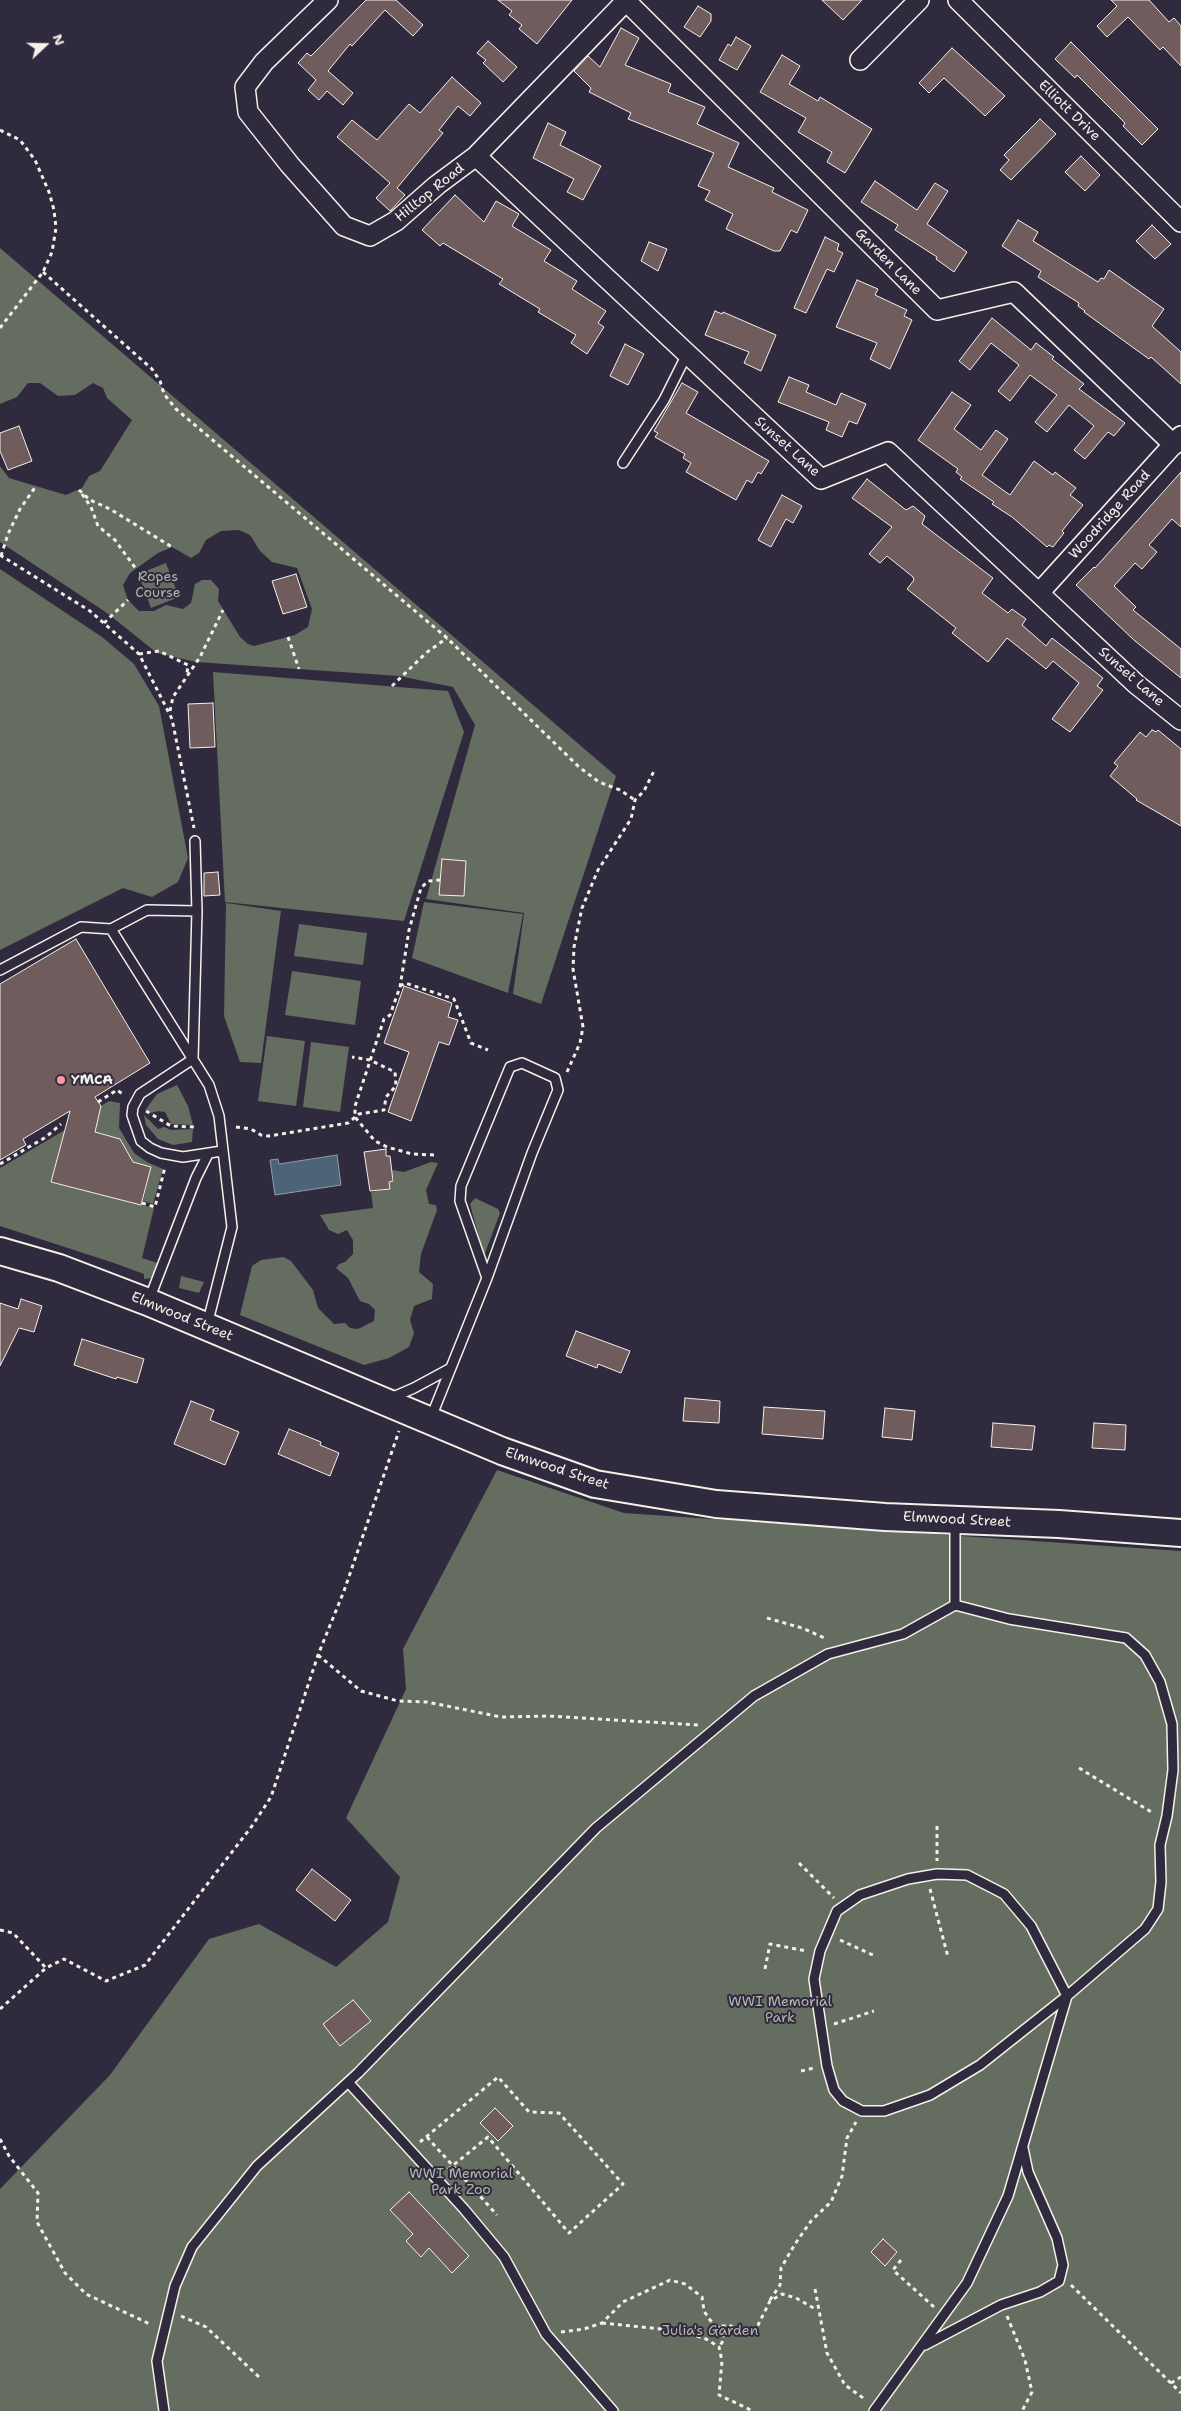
<!DOCTYPE html>
<html>
<head>
<meta charset="utf-8">
<style>
  body { margin:0 }
  #map { position:relative; width:1181px; height:2411px; overflow:hidden; background:#2f2a3d; font-family:"Shantell Sans",sans-serif }
  canvas { display:block }
  .north { position:absolute; left:20px; top:20px; width:50px; height:50px; -webkit-text-stroke:4px #2f2a3d; paint-order:stroke; rotate:69deg; font-size:14px; font-weight:700; line-height:20px; text-align:center; color:#f4f1e8 }
  .north::after { content:''; display:block; margin:auto; width:18px; height:22px; background:#f4f1e8; clip-path:polygon(50% 0,100% 100%,50% 72%,0 100%) }
</style>
</head>
<body>
<div id="map">
<canvas width="1181" height="2411"></canvas>
<div class="north">N</div>
</div>
<script>
const g = document.querySelector('canvas').getContext('2d');
g.lineJoin = 'round';
function fill(path, color) {
  g.fillStyle = color;
  g.fill(path, 'evenodd');
}
function poly(rows) {
  const path = new Path2D();
  for (const r of rows) {
    path.moveTo(r[0], r[1]);
    for (let i = 2; i < r.length; i += 2) path.lineTo(r[i], r[i + 1]);
  }
  return path;
}
function strokePath(path, color, width, dash) {
  g.strokeStyle = color;
  g.lineWidth = width;
  g.lineCap = dash ? 'butt' : 'round';
  g.setLineDash(dash || []);
  g.stroke(path);
}
function write(font, color, halo, rows, align = 'center') {
  g.font = font + ' "Shantell Sans",sans-serif';
  g.lineWidth = 4;
  g.setLineDash([]);
  g.textBaseline = 'middle';
  g.strokeStyle = halo;
  g.fillStyle = color;
  for (const [text, x, y, turn = 0] of rows) {
    g.save();
    g.translate(x, y);
    g.rotate((+turn || 0) * Math.PI / 180);
    g.textAlign = isNaN(turn) ? turn : align;
    if (halo) g.strokeText(text, 0, 0);
    g.fillText(text, 0, 0);
    g.restore();
  }
}
fill(poly([
  [0,248,616,776,541,1004,513,994,524,913,426,899,475,725,453,687,399,676,196,662,157,653,107,613,0,542,0,466,9,478,66,495,82,488,89,476,100,471,132,420,107,398,103,388,93,383,75,395,58,396,40,383,28,383,17,397,0,404],
  [239,530,250,535,260,551,272,562,297,568,312,609,308,627,295,635,254,646,248,644,240,637,218,601,219,589,211,580,202,580,195,584,191,603,183,609,166,605,154,611,139,611,128,600,123,585,130,573,158,553,172,547,191,558,199,553,206,540,221,531],
  [166,563,179,597,151,608,138,574],
  [0,569,102,637,134,664,159,706,188,858,178,882,152,897,123,888,0,950],
  [213,672,448,691,464,732,404,921,225,902],
  [424,902,523,914,508,993,412,958],
  [226,903,281,911,261,1063,240,1062,224,1016],
  [299,924,367,933,363,965,294,956],
  [292,971,361,981,355,1025,285,1015],
  [267,1036,305,1041,296,1106,258,1101],
  [311,1042,349,1047,340,1112,303,1107],
  [177,1085,188,1106,193,1125,171,1124,165,1112,158,1111,151,1113,146,1109,157,1094],
  [109,1101,120,1103,119,1128,134,1153,147,1162,163,1169,153,1204,143,1201,151,1167,133,1162,120,1139,95,1132,101,1106],
  [144,1115,158,1129,164,1127,171,1130,193,1129,192,1142,173,1145,158,1139,146,1125],
  [65,1130,51,1182,154,1208,142,1258,158,1263,152,1278,144,1279,144,1274,114,1263,0,1226,0,1168],
  [431,1162,438,1163,426,1190,429,1204,436,1205,437,1210,421,1254,419,1272,433,1284,432,1299,414,1306,410,1320,414,1333,409,1347,389,1358,364,1365,240,1315,252,1266,261,1260,283,1257,291,1261,313,1290,318,1308,334,1324,345,1323,350,1328,358,1329,374,1321,375,1310,369,1304,360,1301,348,1278,336,1268,339,1264,345,1262,353,1254,353,1240,347,1230,338,1234,329,1230,320,1215,373,1208,371,1192,390,1189,389,1182,394,1181,392,1170,404,1172],
  [475,1198,498,1209,500,1213,484,1256,470,1204],
  [181,1276,204,1282,199,1293,179,1288],
  [497,1470,624,1513,1181,1551,1181,2411,0,2411,0,2189,110,2075,209,1939,259,1924,336,1967,388,1922,400,1877,346,1818,406,1689,403,1649]
]), '#656d60');
const water = poly([
  [337,1155,341,1185,275,1195,270,1160,278,1159,279,1164,337,1155]
]);
fill(water, '#4d6478');
strokePath(water, '#909ca5', 1);
const building = poly([
  [366,0,396,0,423,25,413,36,385,10,352,46,350,44,328,71,353,93,343,105,327,91,319,100,308,90,316,80,298,63,307,53,311,56,366,0],
  [498,0,572,0,537,44,519,29,522,25,509,15,512,11,498,0],
  [822,0,862,0,843,20,822,0],
  [1111,0,1149,0,1169,22,1174,18,1181,26,1181,66,1163,47,1160,50,1128,17,1107,37,1097,26,1117,6,1111,0],
  [698,6,711,14,711,21,700,37,684,27,698,6],
  [621,28,639,38,625,65,671,84,668,92,705,107,697,124,739,143,728,167,774,188,772,192,808,210,797,233,791,230,780,251,774,251,726,229,733,214,705,200,710,191,698,186,714,153,628,119,631,113,589,92,591,88,574,71,588,56,600,67,621,28],
  [736,37,751,46,737,70,719,60,728,44,731,46,736,37],
  [488,41,517,67,503,82,483,63,486,60,477,53,488,41],
  [1071,42,1158,129,1142,145,1123,126,1125,123,1077,75,1075,78,1055,59,1071,42],
  [952,48,1005,96,985,116,944,78,929,93,919,83,952,48],
  [782,55,800,66,789,84,818,101,820,97,872,129,845,173,827,162,832,152,798,132,806,118,760,92,782,55],
  [452,77,481,103,470,116,458,106,439,130,443,133,397,188,405,195,390,211,376,198,390,183,337,137,352,120,377,140,409,104,420,113,452,77],
  [1040,119,1056,134,1011,180,1000,170,1009,160,1004,155,1040,119],
  [548,123,566,132,560,145,601,166,583,200,567,192,574,179,533,158,548,123],
  [1081,156,1100,175,1085,191,1065,172,1081,156],
  [875,181,917,210,935,183,948,191,927,224,967,252,954,272,936,259,937,257,895,230,898,225,861,202,875,181],
  [455,195,484,222,496,201,519,214,512,226,551,250,544,261,577,281,572,289,606,311,598,323,604,327,587,354,571,343,576,335,538,312,540,309,499,284,503,279,443,243,440,246,422,230,455,195],
  [1018,220,1038,232,1033,241,1098,282,1101,278,1104,279,1109,270,1164,309,1152,326,1181,352,1181,384,1151,357,1149,359,1084,312,1085,311,1078,306,1079,303,1038,277,1041,271,1002,246,1018,220],
  [1152,225,1171,244,1155,259,1136,241,1152,225],
  [825,237,839,244,837,250,843,253,834,272,827,269,806,313,794,308,825,237],
  [649,242,667,249,658,271,641,261,649,242],
  [857,280,878,289,875,295,907,310,904,316,912,320,890,369,870,359,877,343,836,327,857,280],
  [715,311,722,314,723,312,776,335,761,371,744,363,749,352,705,335,715,311],
  [992,318,1031,350,1036,343,1054,357,1052,359,1084,384,1079,389,1125,423,1114,436,1108,432,1085,459,1074,450,1094,426,1069,405,1047,432,1035,422,1057,395,1030,375,1010,401,998,391,1019,365,991,343,970,370,959,361,992,318],
  [625,344,644,354,628,385,610,376,625,344],
  [789,377,809,385,806,392,836,405,841,393,866,404,857,424,849,421,842,437,826,430,829,422,778,402,789,377],
  [682,383,698,392,686,413,769,461,761,474,758,472,752,483,747,480,736,500,686,472,691,463,683,458,685,454,655,437,658,433,654,431,682,383],
  [952,392,971,405,954,429,981,450,996,430,1008,439,982,475,1010,495,1034,461,1053,475,1055,472,1076,488,1070,495,1083,505,1062,531,1064,533,1053,547,1049,545,1047,547,1012,517,992,504,994,502,960,479,962,477,956,472,958,469,918,440,952,392],
  [19,426,32,461,8,470,0,451,0,433,19,426],
  [1181,472,1181,527,1172,519,1149,545,1157,552,1142,569,1135,563,1114,586,1136,607,1133,610,1181,649,1181,678,1135,641,1076,585,1094,567,1095,568,1181,472],
  [867,479,906,510,913,506,925,516,922,524,993,578,982,593,1008,613,1012,609,1026,619,1022,625,1046,646,1052,638,1103,678,1097,686,1103,690,1070,732,1052,719,1079,683,1053,661,1046,669,1007,638,988,662,952,633,956,628,907,589,914,580,913,577,887,556,880,563,869,554,892,527,852,498,867,479],
  [782,495,802,506,793,523,786,519,771,547,758,540,782,495],
  [296,574,307,607,283,614,272,581,296,574],
  [213,703,215,747,190,748,188,704,213,703],
  [1152,730,1156,732,1158,730,1181,749,1181,826,1136,800,1137,799,1110,776,1118,766,1114,763,1140,732,1146,737,1152,730],
  [442,859,466,861,464,896,439,895,442,859],
  [218,872,220,895,204,896,204,873,218,872],
  [76,939,150,1063,95,1097,101,1106,95,1132,120,1139,133,1162,151,1167,141,1205,51,1182,70,1111,23,1139,26,1145,0,1160,0,984,76,939],
  [404,986,452,1003,448,1017,458,1020,449,1045,439,1042,411,1121,388,1112,409,1052,384,1043,404,986],
  [386,1149,386,1156,390,1156,393,1181,389,1182,390,1189,370,1191,364,1152,386,1149],
  [21,1299,42,1306,34,1332,19,1328,0,1366,0,1303,18,1309,21,1299],
  [576,1331,630,1351,621,1373,598,1364,597,1368,566,1356,576,1331],
  [82,1339,144,1359,137,1383,117,1377,116,1379,74,1365,82,1339],
  [685,1398,720,1401,719,1423,683,1421,685,1398],
  [191,1401,214,1410,210,1420,239,1432,225,1465,174,1444,191,1401],
  [764,1407,825,1411,823,1439,762,1434,764,1407],
  [885,1408,915,1411,912,1440,882,1437,885,1408],
  [993,1423,1035,1426,1032,1450,991,1447,993,1423],
  [1094,1423,1126,1425,1125,1450,1092,1448,1094,1423],
  [289,1429,321,1442,320,1445,339,1453,330,1476,278,1454,289,1429],
  [312,1869,351,1900,335,1921,296,1890,312,1869],
  [353,2000,371,2021,340,2046,323,2024,353,2000],
  [495,2108,513,2126,498,2141,480,2123,495,2108],
  [409,2192,469,2256,452,2273,429,2248,421,2257,406,2241,413,2234,390,2210,409,2192],
  [883,2239,897,2252,885,2266,871,2252,883,2239]
]);
fill(building, '#705c5d');
strokePath(building, '#f4f1e8', 1);
const service = poly([
  [623,463,664,400,687,354],
  [195,841,197,911],
  [111,929,147,910,197,911,193,1059,140,1094,133,1107,132,1115,141,1141,150,1148,161,1153,183,1157,222,1151],
  [0,970,81,927,111,929,209,1085,219,1116,232,1227,207,1325],
  [149,1300,196,1178,208,1154],
  [391,1398,414,1388,451,1368],
  [430,1420,487,1278,532,1153,558,1090,555,1078,522,1063,510,1067,461,1186,460,1201,487,1278],
  [955,1521,955,1605],
  [937,1874,967,1875,1004,1894,1031,1926,1067,1996,980,2065,930,2095,884,2111,862,2111,843,2101,834,2090,827,2066,814,1979,820,1951,837,1911,860,1895,908,1879,937,1874],
  [348,2082,464,2209,504,2257,546,2334,613,2411],
  [925,2345,1001,2305,1040,2292,1059,2281,1063,2265,1057,2238,1028,2172,1023,2148],
  [164,2411,157,2361,175,2286,192,2247,257,2166,358,2073,596,1828,754,1696,828,1654,903,1634,955,1605,1009,1619,1126,1638,1145,1655,1160,1682,1172,1724,1173,1770,1167,1816,1160,1845,1161,1882,1158,1909,1145,1929,1067,1996,1008,2196,967,2283,874,2411]
]);
const minor = poly([
  [328,0,264,62,245,87,248,112,290,165,344,226,370,236,396,221,437,185,476,156,627,0],
  [958,0,1181,222],
  [626,1,937,310,1014,292,1174,445],
  [860,60,919,0],
  [476,156,821,479,888,452,1136,684,1181,720],
  [1039,593,1181,436]
]);
const secondary = poly([
  [0,1251,59,1268,148,1302,502,1451,595,1484,716,1504,885,1517,1059,1524,1181,1533]
]);
strokePath(service, '#f4f1e8', 12);
strokePath(minor, '#f4f1e8', 22);
strokePath(secondary, '#f4f1e8', 30);
strokePath(poly([
  [0,130,20,140,35,160,49,192,54,210,56,228,52,252,43,272,0,328],
  [43,272,152,369,160,381,164,394,176,409,447,638,579,767,599,782,620,790,635,800],
  [79,490,90,500,110,509,172,547],
  [82,494,91,507,98,526,115,540,136,569],
  [0,555,90,611,139,654,172,719,194,828],
  [1,556,8,534,20,509,36,486],
  [104,623,128,600],
  [288,637,299,669],
  [139,654,159,651,188,665,187,673],
  [392,686,426,653,447,638],
  [170,711,173,697,200,657,223,610],
  [400,986,405,983,454,999,471,1043,488,1050],
  [567,1072,580,1043,583,1027,573,969,574,947,582,908,598,870,631,819,635,800,644,791,654,771],
  [98,1102,117,1090,124,1095],
  [146,1111,171,1126,194,1127],
  [236,1127,251,1129,261,1135,269,1136,348,1123,359,1114,384,1110,386,1097,396,1086,395,1072,370,1060,352,1057],
  [434,1155,412,1154,387,1147,375,1141,355,1117,355,1106,384,1019,390,1015,400,987,409,930,421,888,428,881,440,880],
  [0,1164,46,1137,61,1124],
  [142,1203,155,1207,165,1167],
  [767,1618,802,1628,827,1639],
  [318,1655,361,1691,398,1701,427,1702,501,1717,548,1716,698,1725],
  [1079,1768,1153,1813],
  [937,1826,937,1861],
  [799,1863,834,1898],
  [930,1889,948,1957],
  [0,1930,13,1933,46,1968],
  [840,1940,875,1956],
  [765,1969,770,1944,807,1951],
  [0,2009,46,1968,64,1959,106,1981,145,1965,252,1826,271,1797,318,1655,344,1591,399,1431],
  [834,2024,874,2011],
  [801,2071,814,2068],
  [427,2137,497,2215],
  [0,2139,9,2156,38,2193,37,2222,65,2273,86,2294,152,2325],
  [420,2142,498,2077,529,2112,559,2113,623,2184,569,2233,488,2137,446,2171],
  [901,2260,893,2270,934,2307],
  [1071,2285,1181,2393],
  [815,2289,827,2353,845,2385,866,2400],
  [770,2300,780,2285,781,2268,795,2244,811,2221,831,2202,842,2176,847,2138,856,2122],
  [181,2316,206,2327,259,2377],
  [1007,2316,1025,2360,1032,2392,1022,2411],
  [602,2323,681,2331,706,2339,719,2347,722,2361,719,2395,753,2411],
  [718,2327,723,2333,723,2341,719,2347],
  [561,2332,584,2329,602,2323,623,2302,670,2280,685,2284,702,2297,704,2311,710,2320,718,2327,729,2325,745,2333,758,2325,770,2301,782,2294,796,2298,817,2310],
  [1171,2383,1181,2377]
]), '#f4f1e8', 3, [4, 4]);
strokePath(service, '#2f2a3d', 9);
strokePath(minor, '#2f2a3d', 19);
strokePath(secondary, '#2f2a3d', 26);
for (const [x, y, r, color] of [
  [61,1080,5,"#ff9aa2"]
]) {
  const dot = new Path2D();
  dot.arc(x, y, r, 0, 2 * Math.PI);
  g.fillStyle = color;
  g.fill(dot);
  strokePath(dot, '#2f2a3d', 2);
}
write('14px', '#f4f1e8', '#2f2a3d', [
  ["Elliott Drive",1069,111,44],
  ["Hilltop Road",430,193,-39],
  ["Garden Lane",888,262,45],
  ["Sunset Lane",787,447,42],
  ["Woodridge Road",1110,515,-48],
  ["Sunset Lane",1131,677,41],
  ["Elmwood Street",182,1317,22],
  ["Elmwood Street",557,1469,18],
  ["Elmwood Street",957,1520,3]
]);
write('14px', '#b4b6ab', '#2f2a3d', [
  ["Ropes",158,577],
  ["Course",158,593],
  ["WWI Memorial",780,2002],
  ["Park",780,2018],
  ["WWI Memorial",461,2174],
  ["Park Zoo",461,2190],
  ["Julia's Garden",710,2331]
]);
write('bold 14px', '#f4f1e8', '#2f2a3d', [
  ["YMCA",71,1080]
], 'left');
</script>
</body>
</html>
